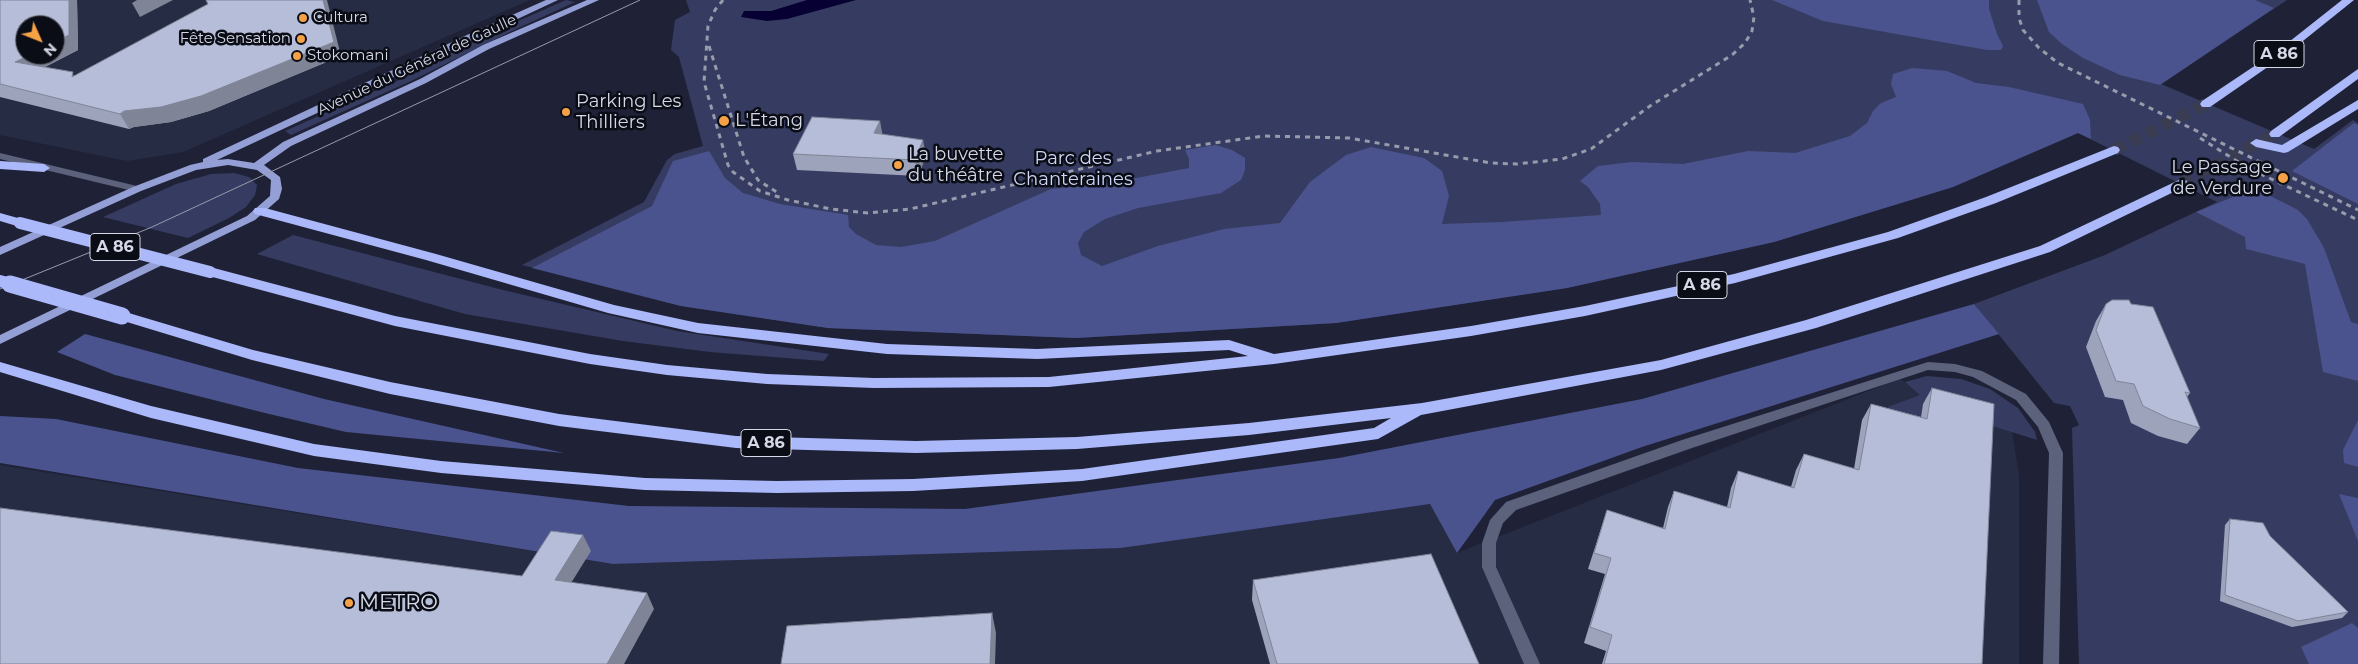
<!DOCTYPE html>
<html>
<head>
<meta charset="utf-8">
<style>
  body { margin:0 }
  #map { position:relative; width:2358px; height:664px; overflow:hidden; background:#1f2237; font-family:Montserrat,sans-serif }
  canvas { display:block }
  .north { position:absolute; left:15px; top:15px; width:50px; height:50px; box-sizing:border-box; background:#0b0d16; border:1px solid #5c5e69; border-radius:50%; rotate:134deg; font-size:14px; font-weight:700; line-height:20px; text-align:center; color:#d5d8e6 }
  .north::after { content:''; display:block; margin:auto; width:18px; height:22px; background:#f5a246; clip-path:polygon(50% 0,100% 100%,50% 72%,0 100%) }
</style>
</head>
<body>
<div id="map">
<canvas width="2358" height="664"></canvas>
<div class="north">N</div>
</div>
<script>
const g = document.querySelector('canvas').getContext('2d');
g.lineJoin = 'round';
function fill(path, color) {
  g.fillStyle = color;
  g.fill(path, 'evenodd');
}
function poly(rows) {
  const path = new Path2D();
  for (const r of rows) {
    path.moveTo(r[0], r[1]);
    for (let i = 2; i < r.length; i += 2) path.lineTo(r[i], r[i + 1]);
  }
  return path;
}
function strokePath(path, color, width, dash) {
  g.strokeStyle = color;
  g.lineWidth = width;
  g.lineCap = dash ? 'butt' : 'round';
  g.setLineDash(dash || []);
  g.stroke(path);
}
function write(font, color, halo, rows, align = 'center') {
  g.font = font + ' Montserrat,sans-serif';
  g.lineWidth = 5;
  g.setLineDash([]);
  g.textBaseline = 'middle';
  g.strokeStyle = halo;
  g.fillStyle = color;
  for (const [text, x, y, turn = 0] of rows) {
    g.save();
    g.translate(x, y);
    g.rotate((+turn || 0) * Math.PI / 180);
    g.textAlign = isNaN(turn) ? turn : align;
    if (halo) g.strokeText(text, 0, 0);
    g.fillText(text, 0, 0);
    g.restore();
  }
}
fill(poly([
  [0,0,530,0,183,152,127,161,0,135],
  [25,25,55,25,55,55,25,55],
  [1899,379,1928,394,2010,419,2019,475,2019,664,0,664,0,465,613,564,1121,548,1430,504,1457,553]
]), '#272c45');
fill(poly([
  [566,0,575,2,516,29,411,81,291,135,285,131,393,83,491,33],
  [686,0,2287,0,2161,84,2314,149,2353,120,2358,123,2358,664,2079,664,2072,428,2079,425,2070,406,2054,403,1974,304,2105,255,2217,202,2078,133,1953,187,1774,242,1567,288,1336,323,1076,338,828,328,681,306,522,265,644,202,667,160,675,154,703,146,679,57,671,50,675,20,690,12],
  [234,173,249,177,257,185,255,195,246,207,229,218,188,238,103,217,176,184,211,174],
  [293,235,499,289,677,331,829,354,824,361,710,352,623,341,465,314,257,254],
  [1927,376,1961,379,1990,389,2018,408,2035,432,2037,440,1923,404,1918,435,1888,407,1920,395,1905,382]
]), '#363c61');
fill(poly([
  [1772,0,1989,0,1989,9,1997,34,2003,46,2001,50,1987,50,1823,21],
  [2037,0,2255,0,2274,8,2160,85,2120,75,2083,58,2062,44,2049,32],
  [1912,68,1947,71,1976,83,2009,87,2083,104,2090,120,2091,139,2078,133,1953,187,1774,242,1567,288,1336,323,1076,338,828,328,681,306,532,268,652,206,673,161,709,151,725,178,743,193,780,204,848,215,849,227,856,234,876,245,901,247,935,241,1051,189,1110,183,1189,168,1189,159,1185,150,1216,145,1232,150,1245,158,1245,170,1241,180,1221,193,1138,208,1105,219,1084,232,1078,243,1081,255,1102,266,1158,246,1224,229,1280,223,1310,182,1346,155,1371,147,1424,158,1442,171,1449,196,1442,224,1502,222,1601,215,1600,204,1588,187,1580,181,1598,166,1632,162,1683,164,1748,151,1795,153,1850,136,1867,123,1873,111,1881,103,1896,97,1891,84,1893,74],
  [2354,123,2358,125,2358,204,2292,171],
  [2255,188,2298,210,2307,219,2324,248,2351,322,2358,324,2358,381,2323,372,2305,264,2246,249,2245,237,2196,212],
  [1974,304,1999,334,1642,447,1495,500,1457,553,1430,504,1121,548,613,564,0,463,0,416,56,419,298,468,629,506,965,509,1339,458,1642,399],
  [85,334,324,399,564,453,346,432,265,413,115,375,57,352],
  [2358,420,2358,467,2344,463,2343,450],
  [2339,494,2358,498,2358,541],
  [2352,623,2358,628,2358,664,2309,664,2301,647]
]), '#4a538d');
fill(poly([
  [807,0,856,0,787,19,767,21,741,17,744,11,771,11]
]), '#070133');
strokePath(poly([
  [2114,150,2206,104],
  [2181,183,2275,134]
]), '#3a3d51', 12, [12, 6]);
fill(poly([
  [0,153,141,187,142,189,137,192,0,159,0,153],
  [1928,362,1955,364,1982,371,2026,394,2049,422,2063,453,2059,664,2043,664,2049,453,2038,427,2016,400,1973,377,1955,372,1928,370,1692,448,1516,510,1503,523,1496,543,1496,567,1540,664,1524,664,1482,567,1482,543,1490,520,1506,502,1682,440,1928,362]
]), '#5c627c');
fill(poly([
  [546,0,558,0,217,160,228,159,254,163,283,142,420,79,483,45,587,0,599,0,489,49,426,83,291,146,264,165,280,177,282,189,279,199,255,220,0,344,0,335,247,216,270,196,271,180,257,170,228,165,196,170,141,191,0,255,0,247,133,187,190,165,203,162,203,159,467,35,546,0]
]), '#949fd6');
fill(poly([
  [2342,0,2354,0,2288,53,2210,107,2202,107,2200,104,2202,101,2280,49,2342,0],
  [2358,69,2358,79,2279,137,2271,137,2269,134,2271,131,2358,69],
  [2358,100,2358,109,2288,152,2284,153,2256,147,2250,143,2256,139,2282,145,2358,100],
  [2114,146,2118,147,2120,150,2118,153,1996,203,1898,238,1735,283,1585,316,1471,336,1274,364,1049,387,874,388,767,384,667,375,590,364,395,326,205,275,203,272,210,267,395,316,590,354,667,365,767,374,874,378,1049,377,1248,356,1229,350,1037,359,887,354,698,333,608,313,426,260,255,214,253,211,255,208,265,208,436,254,614,305,698,323,887,344,1037,349,1229,340,1274,354,1471,326,1585,306,1734,274,1888,232,1986,197,2114,146],
  [0,161,44,164,50,168,44,172,0,169,0,161],
  [2181,179,2186,180,2188,183,2186,186,2050,252,1816,328,1661,370,1421,415,1378,439,1082,481,913,491,777,493,645,490,441,473,314,456,151,418,0,372,0,362,151,406,314,444,441,461,645,478,777,481,913,479,1082,469,1374,428,1391,418,1249,435,1077,449,916,453,736,448,559,426,390,394,252,360,117,319,115,316,117,313,122,311,253,350,390,382,559,414,736,436,916,441,1077,437,1249,423,1422,403,1661,360,1806,320,2040,246,2181,179],
  [0,213,25,220,27,223,20,227,0,221,0,213]
]), '#abb8f9');
strokePath(poly([
  [0,289,152,227,640,0]
]), '#989bab', 1);
strokePath(poly([
  [723,0,715,10,708,26,704,82,728,165,733,172,760,191,788,200,831,209,868,213,910,209,1157,151,1264,136,1349,138,1491,163,1517,164,1562,159,1591,149,1650,106,1732,55,1745,43,1752,31,1754,17,1750,0],
  [2019,0,2019,18,2023,30,2039,48,2058,63,2358,210],
  [709,46,744,157,758,180,778,193],
  [2200,138,2248,168,2358,220]
]), '#989bab', 3, [5, 5]);
strokePath(poly([
  [20,223,210,272],
  [0,281,14,285]
]), '#abb8f9', 12);
strokePath(poly([
  [10,284,122,316]
]), '#abb8f9', 17);
fill(poly([
  [0,0,77,0,78,50,45,67,75,76,341,56,209,111,171,122,134,127,129,129,0,97],
  [882,134,926,156,918,176,797,170,793,154],
  [2106,304,2131,304,2190,393,2187,397,2200,428,2187,444,2158,436,2131,423,2123,400,2105,397,2086,347,2096,321],
  [1932,388,1982,664,1602,664,1606,651,1584,643,1605,574,1588,569,1607,510,1663,528,1668,507,1674,491,1727,507,1731,488,1738,471,1791,487,1796,470,1804,454,1854,469,1862,420,1871,404,1921,417,1923,404],
  [2230,519,2270,536,2348,612,2342,618,2292,627,2220,601,2225,525],
  [1253,580,1479,664,1270,664,1252,600]
]), '#9da3ba');
fill(poly([
  [69,0,77,0,78,50,26,77,15,62,30,55,55,55,55,42],
  [137,0,173,0,140,17,132,3],
  [323,0,327,0,341,56,209,111,171,122,134,127,129,129,120,114],
  [880,121,883,137,874,133],
  [923,140,926,156,918,176,915,160],
  [583,535,591,551,563,596,555,580],
  [647,593,654,609,624,664,607,664],
  [992,613,996,633,995,664,990,664]
]), '#7f8497');
const building = poly([
  [0,0,69,0,69,35,55,42,55,25,25,25,25,55,30,55,15,62,73,72,72,77,208,4,206,0,323,0,334,42,201,96,161,107,124,111,120,114,0,84,0,0],
  [812,117,880,121,874,133,923,140,915,160,793,154,812,117],
  [2112,300,2129,300,2131,304,2153,307,2190,393,2185,392,2200,428,2170,419,2143,406,2134,384,2116,381,2096,330,2106,304,2112,300],
  [1932,388,1994,404,1982,664,1604,664,1612,635,1590,627,1611,558,1594,553,1607,510,1665,529,1674,491,1730,508,1738,471,1794,488,1804,454,1859,470,1871,404,1927,419,1932,388],
  [0,508,522,576,551,531,583,535,555,580,647,593,607,664,0,664,0,508],
  [2230,519,2263,523,2270,536,2348,612,2298,621,2225,595,2230,519],
  [1431,554,1479,664,1277,664,1253,580,1431,554],
  [992,613,990,664,781,664,787,626,992,613]
]);
fill(building, '#b6bdd8');
strokePath(building, '#7f8497', 1);
for (const [x, y, r, color] of [
  [303,18,5,"#f5a246"],
  [301,39,5,"#f5a246"],
  [297,56,5,"#f5a246"],
  [566,112,5,"#f5a246"],
  [724,121,6,"#f5a246"],
  [898,165,5,"#f5a246"],
  [2283,178,6,"#f5a246"],
  [349,603,5,"#f5a246"]
]) {
  const dot = new Path2D();
  dot.arc(x, y, r, 0, 2 * Math.PI);
  g.fillStyle = color;
  g.fill(dot);
  strokePath(dot, '#0b0d16', 2);
}
write('15px', '#d5d8e6', '#0b0d16', [
  ["Cultura",313,18],
  ["Fête Sensation",291,39,"right"],
  ["Stokomani",307,56]
], 'left');
write('15px', '#d5d8e6', '#0b0d16', [
  ["Avenue du Général de Gaulle",417,65,-25]
]);
for (const [x, y, w] of [
  [2279,54,50],
  [115,247,50],
  [1702,285,50],
  [766,443,50]
]) {
  const box = new Path2D();
  box.roundRect(x - w / 2, y - 13.5, w, 27, 4);
  g.fillStyle = '#0b0d16';
  g.fill(box);
  strokePath(box, '#d5d8e6', 1);
}
write('bold 16px', '#d5d8e6', null, [
  ["A 86",2279,54],
  ["A 86",115,247],
  ["A 86",1702,285],
  ["A 86",766,443]
]);
write('18px', '#d5d8e6', '#0b0d16', [
  ["Parking Les",576,102],
  ["Thilliers",576,123],
  ["L'Étang",735,121],
  ["La buvette",908,155],
  ["du théâtre",908,176],
  ["Le Passage",2272,168,"right"],
  ["de Verdure",2272,189,"right"]
], 'left');
write('18px', '#ced6f9', '#0b0d16', [
  ["Parc des",1073,159],
  ["Chanteraines",1073,180]
]);
write('21px', '#d5d8e6', '#0b0d16', [
  ["METRO",359,603]
], 'left');
</script>
</body>
</html>
